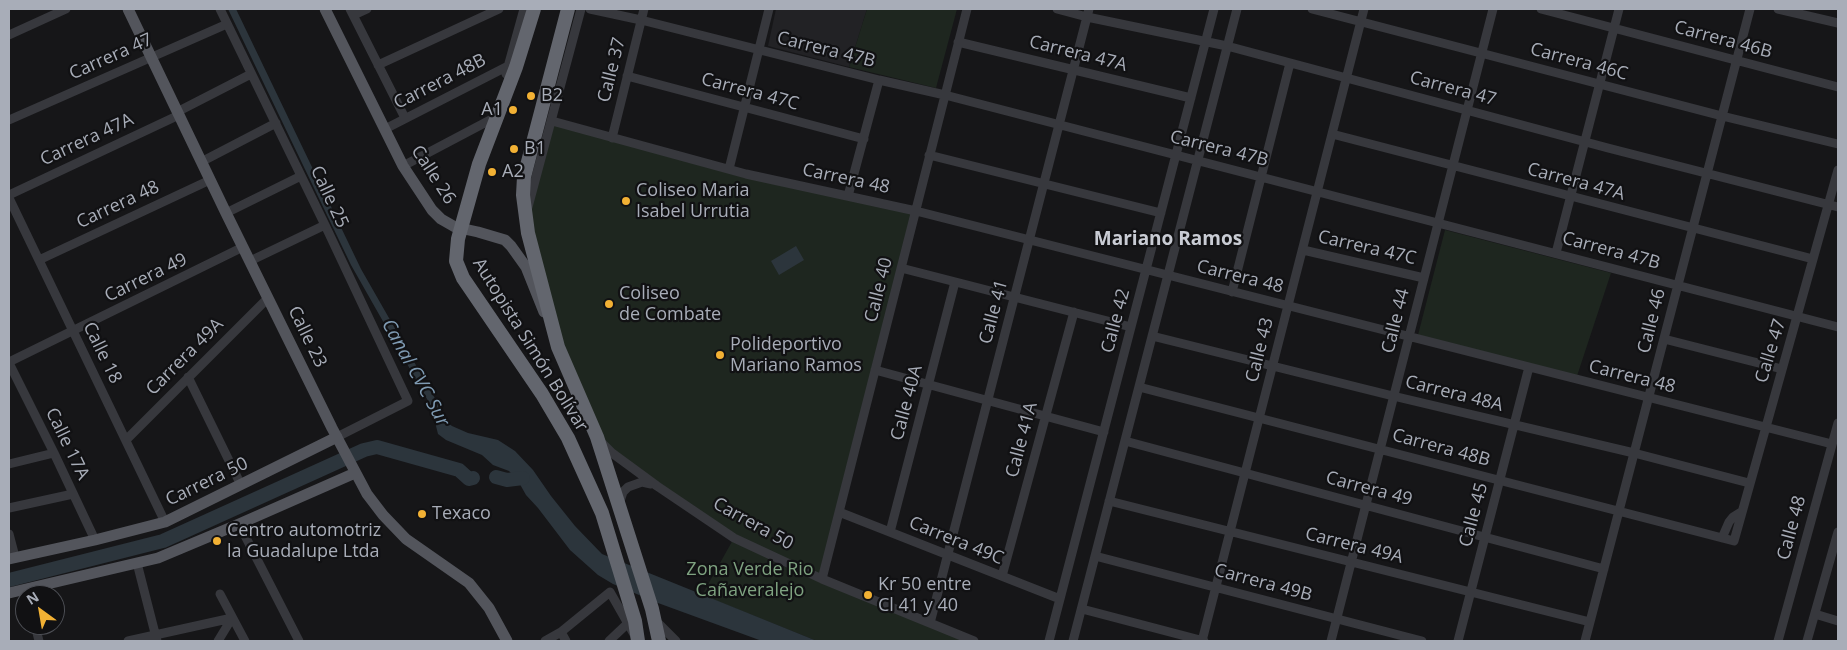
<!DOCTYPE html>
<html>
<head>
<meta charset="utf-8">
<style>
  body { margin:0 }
  #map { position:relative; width:1847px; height:650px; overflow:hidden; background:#161618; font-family:"Open Sans",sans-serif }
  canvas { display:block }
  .frame { position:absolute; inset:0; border:10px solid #a8adb8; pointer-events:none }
  .north { position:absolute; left:15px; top:585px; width:50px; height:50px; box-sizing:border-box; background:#111113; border:1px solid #4d4f55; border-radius:50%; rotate:328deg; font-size:14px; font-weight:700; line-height:20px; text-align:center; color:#a8adb8 }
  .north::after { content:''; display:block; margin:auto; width:18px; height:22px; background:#f2b134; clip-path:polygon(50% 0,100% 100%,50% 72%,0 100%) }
</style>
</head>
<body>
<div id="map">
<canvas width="1847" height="650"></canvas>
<div class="frame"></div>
<div class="north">N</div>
</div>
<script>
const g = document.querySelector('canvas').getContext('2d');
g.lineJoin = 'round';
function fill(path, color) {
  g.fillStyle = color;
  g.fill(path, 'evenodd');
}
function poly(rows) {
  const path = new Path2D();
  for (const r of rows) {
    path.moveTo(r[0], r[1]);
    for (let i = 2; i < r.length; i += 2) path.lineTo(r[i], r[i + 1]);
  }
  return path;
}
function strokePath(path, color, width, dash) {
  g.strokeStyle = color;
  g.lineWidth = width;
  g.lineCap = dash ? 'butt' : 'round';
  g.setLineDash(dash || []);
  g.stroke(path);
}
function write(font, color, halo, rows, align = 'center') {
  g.font = font + ' "Open Sans",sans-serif';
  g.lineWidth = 4.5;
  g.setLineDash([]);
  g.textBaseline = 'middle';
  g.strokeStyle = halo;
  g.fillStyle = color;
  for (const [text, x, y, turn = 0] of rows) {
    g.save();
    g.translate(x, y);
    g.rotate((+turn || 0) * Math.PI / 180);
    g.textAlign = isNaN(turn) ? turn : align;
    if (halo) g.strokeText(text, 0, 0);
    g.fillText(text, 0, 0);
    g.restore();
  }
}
fill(poly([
  [776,9,867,9,849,67,768,46]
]), '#222225');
fill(poly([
  [867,9,957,9,936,88,849,67],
  [552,121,612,138,916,211,822,579,974,641,817,641,702,595,734,538,605,447,565,363,526,217],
  [1445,230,1611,273,1577,376,1418,335]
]), '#1e261f');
fill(poly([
  [228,9,236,9,361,269,437,402,443,419,452,426,468,433,498,440,515,451,533,470,551,496,575,526,602,554,817,641,762,641,658,603,613,584,598,575,570,550,538,508,526,495,517,479,509,471,493,465,482,455,446,440,438,434,431,406,351,265],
  [796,246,804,260,779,275,771,261]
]), '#2c353c');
strokePath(poly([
  [496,477,507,480,523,478],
  [9,580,163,541,364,450,377,447,459,470,469,479,473,478]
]), '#2c353c', 14);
strokePath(poly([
  [220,9,325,225,408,401,337,437],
  [350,9,405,118],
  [590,9,641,20,879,80,945,95,1838,327],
  [1057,9,1087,17,1227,46,1608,148,1838,207],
  [1312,9,1722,116,1838,144],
  [1541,9,1838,87],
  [1778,9,1838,23],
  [354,15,367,9],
  [9,35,66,9],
  [958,42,1191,98],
  [378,65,499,9],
  [506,74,524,9],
  [627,76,864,139],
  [177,112,251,74],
  [9,120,227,24],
  [552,121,746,174,916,211,1832,444],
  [385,129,510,65],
  [1332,134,1813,259],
  [612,138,644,9],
  [929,155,1161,213],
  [201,162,276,123],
  [403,166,492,119],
  [729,169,769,9],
  [9,195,179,115],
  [848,196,879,80],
  [9,198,165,522],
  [528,207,581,9],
  [226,213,301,176],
  [1303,250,1424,278],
  [1556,253,1619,9],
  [39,260,210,180],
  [250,261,325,225],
  [901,268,1131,327],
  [1232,292,1290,63],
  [1152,336,1393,396,1634,453,1749,483],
  [1664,339,1782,369],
  [9,362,243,247],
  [9,363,54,453,95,540],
  [875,370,1104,432],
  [188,377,241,485],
  [1139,387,1734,541,1838,170],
  [126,440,268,298],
  [600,441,612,453,657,486,734,538,822,579,974,641],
  [1125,441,1604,569],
  [9,464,54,453],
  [1109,501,1590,622],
  [619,504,623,492,628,487,642,482,651,484],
  [9,508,73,494],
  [839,512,1060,599],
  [239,524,299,641],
  [890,532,955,282],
  [9,534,15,557],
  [1722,538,1729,522,1733,517,1741,512],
  [1095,556,1422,641],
  [137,563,157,641],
  [1002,576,1074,312],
  [822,579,967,9],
  [220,594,245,641],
  [1082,609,1204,641],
  [1815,614,1838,621],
  [657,622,676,641],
  [930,623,1089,9],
  [35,625,39,641],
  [561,632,566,641],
  [128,641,232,618],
  [218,641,232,618],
  [545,641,561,632,610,592,635,636],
  [609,641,627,624],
  [1049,641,1214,9],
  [1073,641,1237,9],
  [1202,641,1364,9],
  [1331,641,1493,9],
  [1458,641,1529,367],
  [1585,641,1750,9],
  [1778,641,1838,423],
  [1807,641,1838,532]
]), '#37383d', 9);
strokePath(poly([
  [128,9,226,213,332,428,367,494,383,515,406,539,469,583,489,608,507,641],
  [325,9,403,166,432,210,441,219,455,227,478,232,505,240,511,246,526,267,544,312],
  [9,559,95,540,165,522,337,437],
  [9,593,158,558,239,524,355,473]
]), '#53555c', 11);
strokePath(poly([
  [534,9,516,67,479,164,458,239,456,261,463,278,542,394,568,438,602,513,635,621,638,641],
  [568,9,524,177,523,195,528,233,558,347,597,437,652,609,659,641]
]), '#63666e', 14);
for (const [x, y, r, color] of [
  [531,96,5,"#f2b134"],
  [513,110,5,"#f2b134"],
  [514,149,5,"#f2b134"],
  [492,172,5,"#f2b134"],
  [626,201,5,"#f2b134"],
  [609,304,5,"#f2b134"],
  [720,355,5,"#f2b134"],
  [422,514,5,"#f2b134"],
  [217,541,5,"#f2b134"],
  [868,595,5,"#f2b134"]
]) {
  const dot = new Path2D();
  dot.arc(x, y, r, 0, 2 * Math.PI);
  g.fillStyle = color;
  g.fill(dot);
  strokePath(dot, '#111113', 2);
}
write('18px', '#a8adb8', '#111113', [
  ["Carrera 46B",1723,40,15],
  ["Carrera 47B",826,50,14],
  ["Carrera 47A",1078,54,14],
  ["Carrera 47",111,57,-24],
  ["Carrera 46C",1579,62,15],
  ["Calle 37",612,70,-76],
  ["Carrera 48B",440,82,-27],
  ["Carrera 47",1453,89,15],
  ["Carrera 47C",750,92,15],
  ["Carrera 47A",87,140,-25],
  ["Carrera 47B",1219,149,14],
  ["Calle 26",433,175,57],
  ["Carrera 48",846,179,12],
  ["Carrera 47A",1576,182,15],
  ["Calle 25",329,197,65],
  ["Carrera 48",118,205,-25],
  ["Carrera 47C",1367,248,13],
  ["Carrera 47B",1611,251,15],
  ["Carrera 48",1240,277,14],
  ["Carrera 49",146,278,-26],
  ["Calle 40",879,290,-76],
  ["Calle 41",994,312,-75],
  ["Calle 42",1116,321,-75],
  ["Calle 44",1396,321,-76],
  ["Calle 46",1652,321,-76],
  ["Calle 23",307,337,64],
  ["Autopista Simón Bolívar",530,345,58],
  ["Calle 43",1260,350,-76],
  ["Calle 47",1771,351,-73],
  ["Calle 18",102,353,64],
  ["Carrera 49A",185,357,-45],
  ["Carrera 48",1632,377,14],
  ["Carrera 48A",1454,394,14],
  ["Calle 40A",907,403,-75],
  ["Calle 41A",1022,440,-75],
  ["Calle 17A",67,444,64],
  ["Carrera 48B",1441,448,15],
  ["Carrera 50",207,482,-26],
  ["Carrera 49",1369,489,15],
  ["Calle 45",1474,515,-75],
  ["Carrera 50",753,524,29],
  ["Calle 48",1792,528,-75],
  ["Carrera 49C",956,541,22],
  ["Carrera 49A",1354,546,14],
  ["Carrera 49B",1263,583,15]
]);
write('18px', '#a8adb8', '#111113', [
  ["B2",541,96],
  ["A1",503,110,"right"],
  ["B1",524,149],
  ["A2",502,172],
  ["Coliseo Maria",636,191],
  ["Isabel Urrutia",636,212],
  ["Coliseo",619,294],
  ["de Combate",619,315],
  ["Polideportivo",730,345],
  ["Mariano Ramos",730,366],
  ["Texaco",432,514],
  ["Centro automotriz",227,531],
  ["la Guadalupe Ltda",227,552],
  ["Kr 50 entre",878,585],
  ["Cl 41 y 40",878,606]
], 'left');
write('18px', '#7fa381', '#111113', [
  ["Zona Verde Rio",750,570],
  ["Cañaveralejo",750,591]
]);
write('bold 19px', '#c9ccd4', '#111113', [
  ["Mariano Ramos",1168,240]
]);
write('italic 19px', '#7f9bb3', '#111113', [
  ["Canal CVC Sur",415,373,61]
]);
</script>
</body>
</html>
